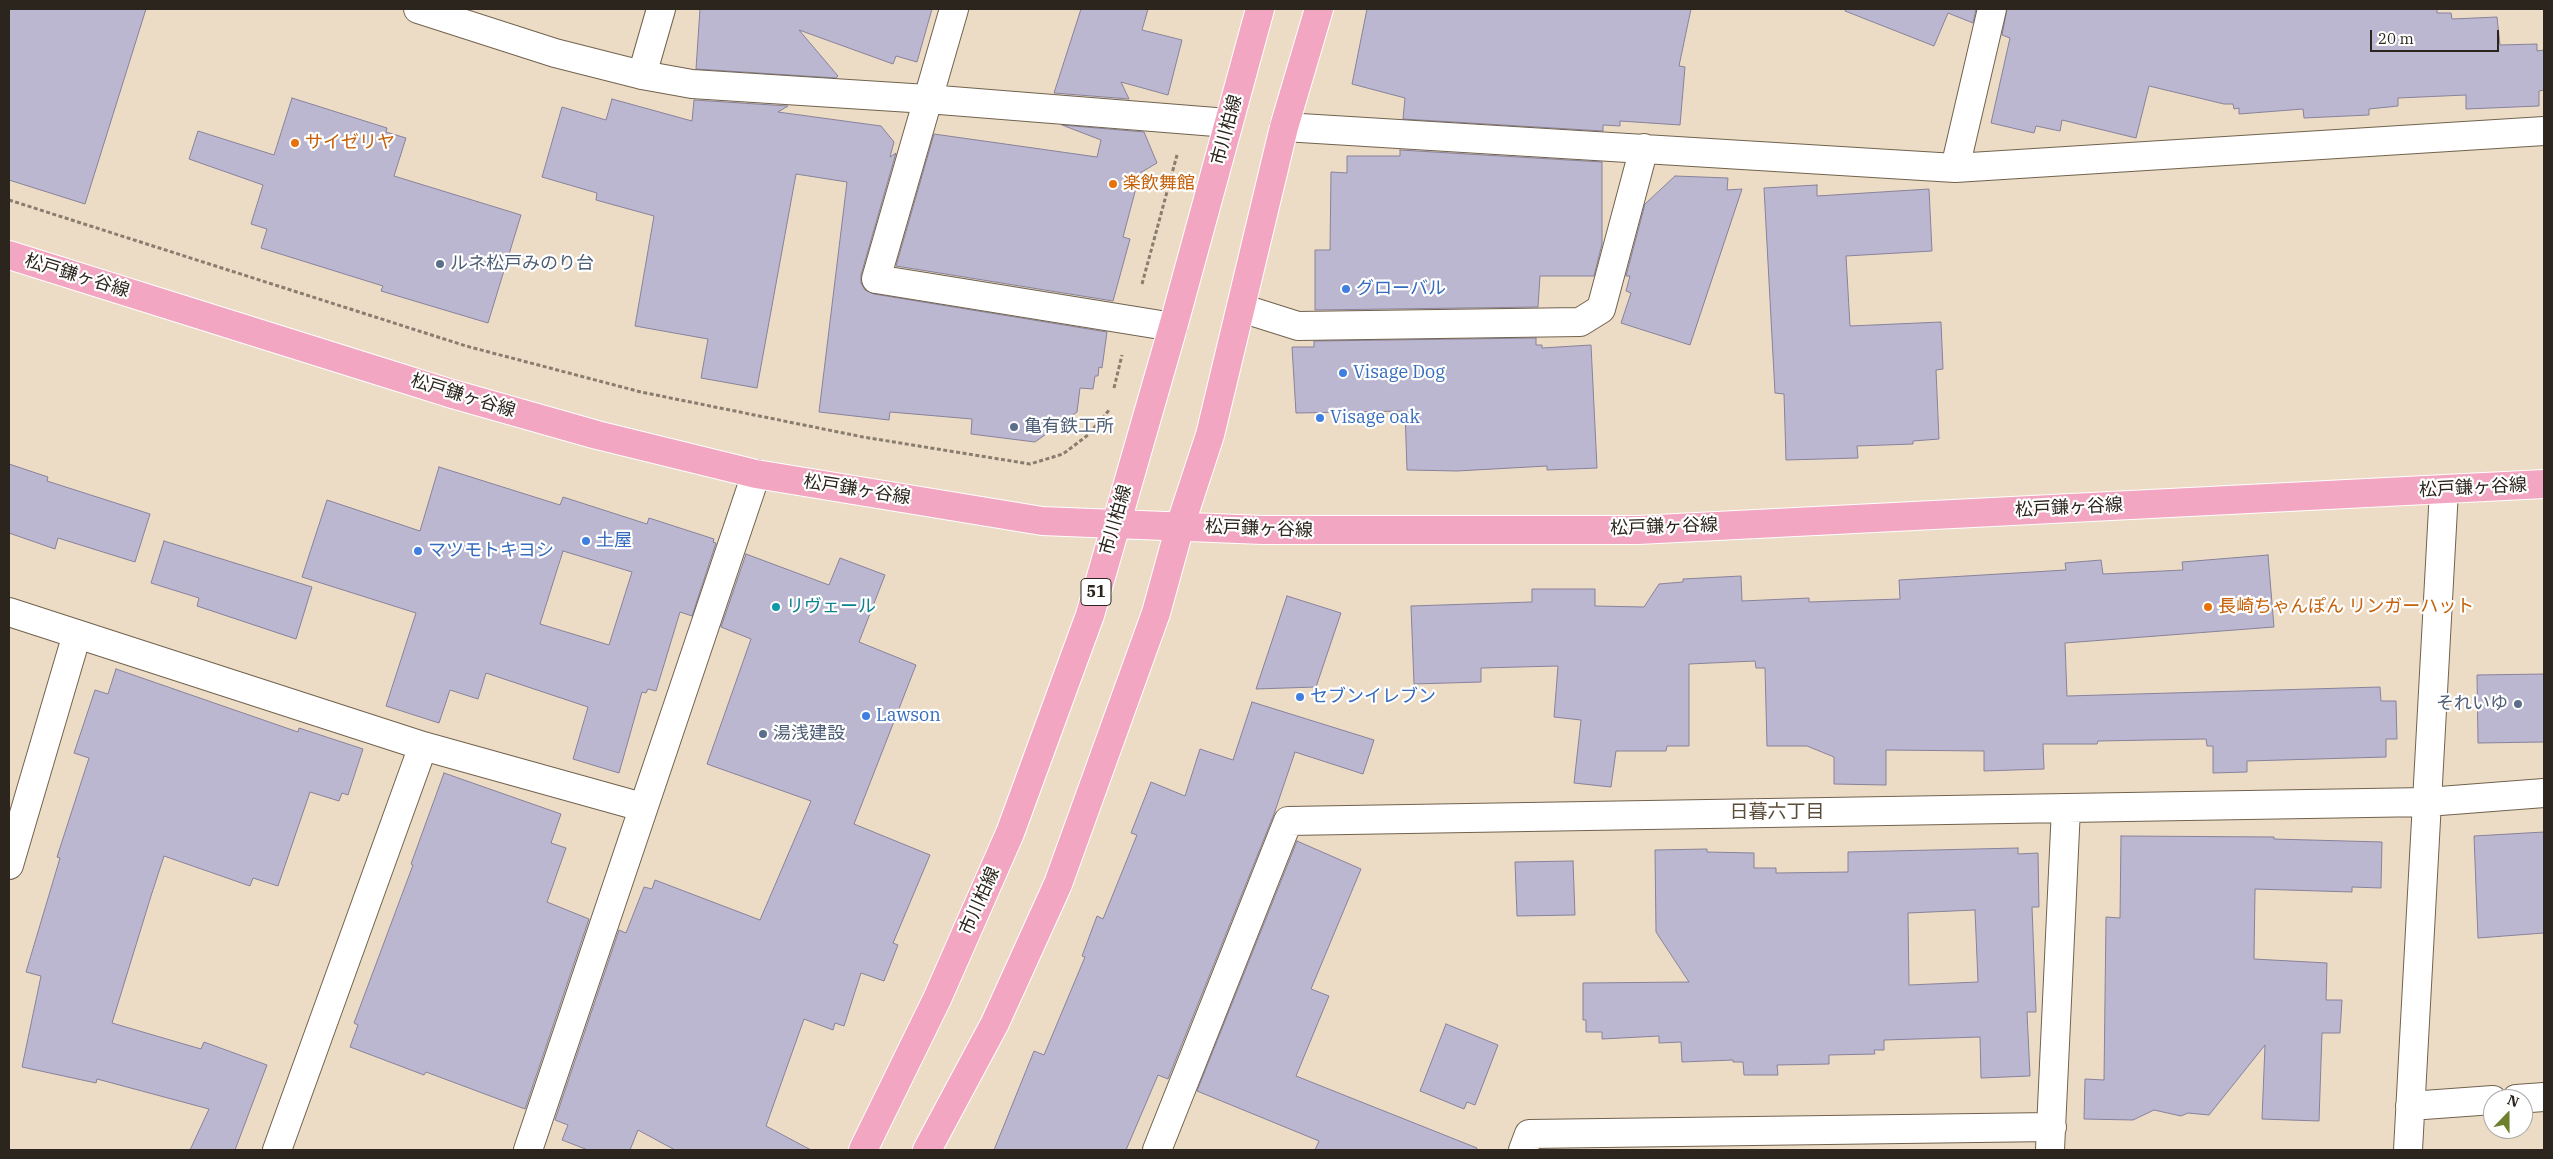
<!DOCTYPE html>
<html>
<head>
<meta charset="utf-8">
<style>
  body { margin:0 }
  #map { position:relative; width:2553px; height:1159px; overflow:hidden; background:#eddcc5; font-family:"IBM Plex Serif",serif }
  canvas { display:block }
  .frame { position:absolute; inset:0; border:10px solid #2b251d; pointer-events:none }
  .north { position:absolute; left:2483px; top:1089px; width:50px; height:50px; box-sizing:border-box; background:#fff; border:1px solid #aaa8a5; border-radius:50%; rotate:22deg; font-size:14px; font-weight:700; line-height:20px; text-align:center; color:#2b251d }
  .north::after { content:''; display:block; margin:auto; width:18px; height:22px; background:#6e8030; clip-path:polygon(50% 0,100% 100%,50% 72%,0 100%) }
  .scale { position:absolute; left:2370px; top:30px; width:129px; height:22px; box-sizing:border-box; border:2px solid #2b251d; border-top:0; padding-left:6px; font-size:15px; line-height:18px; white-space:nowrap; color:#2b251d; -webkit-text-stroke:4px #fff; paint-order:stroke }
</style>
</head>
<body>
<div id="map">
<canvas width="2553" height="1159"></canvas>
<div class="frame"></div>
<div class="north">N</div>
<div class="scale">20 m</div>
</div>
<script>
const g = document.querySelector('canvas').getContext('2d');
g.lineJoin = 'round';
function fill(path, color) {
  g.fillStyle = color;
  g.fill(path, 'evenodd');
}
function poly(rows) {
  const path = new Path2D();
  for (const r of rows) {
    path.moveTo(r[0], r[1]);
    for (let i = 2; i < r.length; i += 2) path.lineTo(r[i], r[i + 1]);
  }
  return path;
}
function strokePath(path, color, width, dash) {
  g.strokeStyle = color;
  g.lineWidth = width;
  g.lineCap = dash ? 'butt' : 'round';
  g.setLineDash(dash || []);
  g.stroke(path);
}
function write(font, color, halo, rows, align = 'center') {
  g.font = font + ' "IBM Plex Serif","Noto Sans JP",serif';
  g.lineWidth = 4.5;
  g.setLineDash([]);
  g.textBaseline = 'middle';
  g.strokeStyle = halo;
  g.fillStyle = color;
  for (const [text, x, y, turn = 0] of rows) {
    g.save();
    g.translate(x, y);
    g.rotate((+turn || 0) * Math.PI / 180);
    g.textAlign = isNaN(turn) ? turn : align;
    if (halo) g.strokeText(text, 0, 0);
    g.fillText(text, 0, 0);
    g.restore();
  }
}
const building = poly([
  [9,9,146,9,85,204,9,180,9,9],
  [700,9,932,9,917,62,896,56,893,64,799,30,838,76,836,78,696,69,700,9],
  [1081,9,1148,9,1142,30,1182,40,1168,95,1121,82,1129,99,1054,93,1081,9],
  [1367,9,1691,9,1679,66,1685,67,1680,125,1620,121,1620,126,1603,125,1603,131,1403,119,1405,98,1352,84,1367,9],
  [1845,9,1976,9,1973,23,1948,13,1934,46,1845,11,1845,9],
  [2007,9,2437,9,2437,13,2451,13,2452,19,2497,17,2500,45,2537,44,2537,51,2544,50,2544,90,2539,91,2539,106,2466,109,2466,95,2398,98,2398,106,2369,109,2369,115,2304,118,2303,109,2239,114,2239,108,2234,109,2233,104,2224,104,2149,86,2136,138,2062,120,2060,131,2036,126,2034,133,1991,123,2010,38,2002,35,2007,9],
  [292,98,387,128,386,132,406,138,394,176,521,215,488,323,381,291,383,286,261,248,267,229,251,224,263,185,189,159,198,131,274,155,292,98],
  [612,99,692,121,694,100,788,106,778,112,881,126,894,142,890,157,896,153,861,275,861,283,865,290,874,294,1107,332,1102,368,1099,367,1098,376,1095,376,1093,389,1080,388,1077,412,1035,442,971,434,972,419,890,412,889,420,819,412,847,182,796,174,757,388,701,378,708,339,635,326,654,216,596,200,597,193,542,177,562,107,606,120,612,99],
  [1062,125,1144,132,1157,163,1140,173,1123,237,1130,239,1113,301,896,266,934,134,1097,157,1101,140,1062,125],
  [1400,150,1602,162,1602,244,1594,276,1540,276,1538,307,1315,310,1315,250,1330,250,1331,172,1347,173,1347,156,1400,156,1400,150],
  [1675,176,1728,178,1727,190,1742,189,1690,345,1621,323,1631,293,1626,291,1630,276,1626,276,1645,204,1675,176],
  [1817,185,1817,196,1929,189,1932,251,1846,256,1850,326,1941,322,1943,369,1936,370,1939,439,1913,441,1913,444,1857,446,1858,458,1786,460,1784,394,1775,393,1764,188,1817,185],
  [1536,338,1536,345,1542,345,1542,348,1591,345,1597,468,1547,470,1547,466,1457,471,1407,470,1405,411,1296,413,1292,347,1314,347,1314,341,1536,338],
  [9,464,48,477,47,481,150,514,135,562,58,538,55,549,9,533,9,464],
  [439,467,560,505,563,497,647,524,649,518,714,539,713,542,716,543,692,616,680,612,656,691,648,689,646,693,642,692,619,773,573,759,588,707,486,673,478,699,450,690,439,723,386,706,416,613,302,577,327,500,420,531,439,467],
  [563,551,632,572,609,645,540,624,563,551],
  [164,541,312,587,296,639,197,606,199,598,151,583,164,541],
  [746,554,829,585,840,558,885,575,859,642,916,665,854,824,930,855,893,943,898,945,884,981,861,973,844,1026,835,1023,833,1030,804,1019,766,1126,811,1150,675,1150,638,1130,630,1150,588,1150,562,1140,568,1125,555,1120,619,930,626,933,644,887,652,889,655,880,760,920,811,801,707,764,751,639,721,627,746,554],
  [2268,555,2274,627,2065,643,2067,696,2380,687,2381,701,2396,701,2397,739,2386,739,2386,757,2247,761,2247,772,2213,773,2213,746,2207,746,2206,739,2098,741,2097,744,2043,744,2044,769,1984,771,1984,751,1886,750,1886,785,1834,784,1834,757,1807,746,1767,746,1765,668,1756,668,1755,661,1689,664,1689,746,1667,746,1666,751,1616,751,1611,787,1574,783,1581,720,1554,717,1558,666,1481,668,1481,682,1414,684,1411,606,1532,602,1532,589,1595,589,1595,606,1644,607,1659,584,1683,582,1683,579,1741,576,1742,601,1809,598,1809,602,1900,599,1899,580,2066,570,2065,563,2101,560,2103,574,2183,570,2182,562,2268,555],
  [1287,596,1341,613,1316,687,1256,689,1287,596],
  [116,669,298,732,299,728,363,749,348,795,342,793,339,801,310,792,278,886,253,878,250,886,164,856,151,896,112,1023,201,1049,204,1042,267,1065,235,1150,190,1150,209,1109,97,1079,96,1083,22,1067,41,976,26,972,60,858,57,857,89,758,74,753,95,690,108,694,116,669],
  [2544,674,2544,742,2478,743,2477,675,2544,674],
  [1252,702,1374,740,1363,774,1295,752,1274,814,1168,1079,1158,1075,1126,1150,994,1150,1034,1051,1044,1055,1085,957,1082,956,1097,916,1103,919,1137,835,1131,833,1151,782,1185,796,1200,749,1233,760,1252,702],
  [444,773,561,814,551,843,566,848,547,902,589,919,525,1109,426,1072,424,1075,350,1047,358,1025,354,1023,413,865,411,864,444,773],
  [2544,832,2544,933,2478,938,2474,836,2544,832],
  [2121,836,2274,837,2274,839,2382,842,2381,888,2352,887,2352,892,2255,889,2254,959,2327,963,2326,1000,2342,1000,2340,1033,2322,1033,2319,1121,2262,1119,2265,1045,2209,1115,2188,1113,2181,1116,2154,1110,2133,1120,2084,1119,2085,1079,2104,1080,2106,917,2120,918,2121,836],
  [1297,841,1361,869,1311,989,1329,996,1296,1076,1477,1148,1476,1150,1315,1150,1319,1141,1197,1091,1297,841],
  [2018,848,2018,854,2038,853,2039,907,2032,907,2036,1012,2027,1012,2030,1076,1981,1078,1980,1037,1884,1040,1884,1050,1874,1050,1875,1054,1829,1055,1829,1064,1777,1065,1778,1075,1744,1075,1743,1062,1733,1062,1733,1060,1682,1062,1681,1042,1659,1043,1659,1036,1602,1039,1602,1032,1586,1032,1586,1020,1583,1020,1583,983,1689,982,1656,932,1655,850,1707,849,1707,852,1754,853,1754,868,1776,868,1776,873,1848,872,1848,852,2018,848],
  [1975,910,1978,982,1909,985,1908,913,1975,910],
  [1573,861,1575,915,1517,916,1515,862,1573,861],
  [1446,1024,1498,1045,1475,1105,1467,1102,1464,1109,1420,1091,1446,1024]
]);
fill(building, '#bcb7d0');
strokePath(building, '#87829a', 1);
const minor = poly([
  [418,9,555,53,642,75,692,84,927,99,1228,123],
  [954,9,876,279,1173,327],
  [1992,9,1955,168,2544,131],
  [642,75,661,9],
  [1284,127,1955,168],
  [1241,308,1298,326,1580,322,1601,309,1644,148],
  [9,612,77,634],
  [423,746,642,807],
  [9,865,77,634,423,746,277,1150],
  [2516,1099,2544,1097],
  [2410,1106,2493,1100],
  [528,1150,756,474],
  [1157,1150,1288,821,2427,802,2544,793],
  [1523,1150,1529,1134,2052,1127],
  [2050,1150,2066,808],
  [2408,1150,2444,490]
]);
const major = poly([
  [9,255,449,393,597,435,756,474,1042,521,1263,530,1638,530,2544,484],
  [863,1150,937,999,1010,833,1090,615,1173,327,1260,9],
  [927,1150,995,1023,1058,884,1156,613,1180,526,1210,435,1284,127,1319,9]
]);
strokePath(minor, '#71624e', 30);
strokePath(major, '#fff', 30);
strokePath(poly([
  [9,200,466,346,641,392,863,437,1030,464,1063,454,1088,435,1110,409],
  [1142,284,1177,155],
  [1114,388,1122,355]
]), '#887d6e', 3, [4, 2.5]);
strokePath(minor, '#fff', 28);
strokePath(major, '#f2a6c1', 28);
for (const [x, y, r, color] of [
  [295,143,5,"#e8710a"],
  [1113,184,5,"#e8710a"],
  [440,264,5,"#5c6f8a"],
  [1346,289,5,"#3f7fe0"],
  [1343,373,5,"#3f7fe0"],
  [1320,418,5,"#3f7fe0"],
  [1014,427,5,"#5c6f8a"],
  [586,541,5,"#3f7fe0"],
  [418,551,5,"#3f7fe0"],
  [776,607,5,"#0f9aa8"],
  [2208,607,5,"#e8710a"],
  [1300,697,5,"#3f7fe0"],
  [2518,704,5,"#5c6f8a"],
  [866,716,5,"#3f7fe0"],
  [763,734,5,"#5c6f8a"]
]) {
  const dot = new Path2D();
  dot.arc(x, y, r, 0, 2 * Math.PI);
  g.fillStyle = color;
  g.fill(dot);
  strokePath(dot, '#fff', 2);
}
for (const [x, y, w] of [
  [1096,592,30]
]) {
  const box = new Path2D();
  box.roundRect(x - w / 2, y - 13.5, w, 27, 4);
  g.fillStyle = '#fff';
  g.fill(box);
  strokePath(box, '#2b251d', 1);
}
write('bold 16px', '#2b251d', null, [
  ["51",1096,592]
]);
write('18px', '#2b251d', '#fff', [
  ["市川柏線",1227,130,-75],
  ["松戸鎌ヶ谷線",77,276,17],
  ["松戸鎌ヶ谷線",463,396,17],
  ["松戸鎌ヶ谷線",2473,488,-3],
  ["松戸鎌ヶ谷線",857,490,9],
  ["松戸鎌ヶ谷線",2069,508,-3],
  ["市川柏線",1116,520,-74],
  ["松戸鎌ヶ谷線",1664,527,-2],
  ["松戸鎌ヶ谷線",1259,529,2],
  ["市川柏線",980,901,-66]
]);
write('18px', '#c56008', '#fff', [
  ["サイゼリヤ",305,143],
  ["楽飲舞館",1123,184],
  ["長崎ちゃんぽん リンガーハット",2218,607]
], 'left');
write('18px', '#4e5e75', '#fff', [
  ["ルネ松戸みのり台",450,264],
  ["亀有鉄工所",1024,427],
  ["それいゆ",2508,704,"right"],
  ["湯浅建設",773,734]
], 'left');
write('18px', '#366cbe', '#fff', [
  ["グローバル",1356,289],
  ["Visage Dog",1353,373],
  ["Visage oak",1330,418],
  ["土屋",596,541],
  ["マツモトキヨシ",428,551],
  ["セブンイレブン",1310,697],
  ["Lawson",876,716]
], 'left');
write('18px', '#0d838f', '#fff', [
  ["リヴェール",786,607]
], 'left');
write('19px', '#5b4d39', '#fff', [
  ["日暮六丁目",1777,813]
]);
</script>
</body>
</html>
